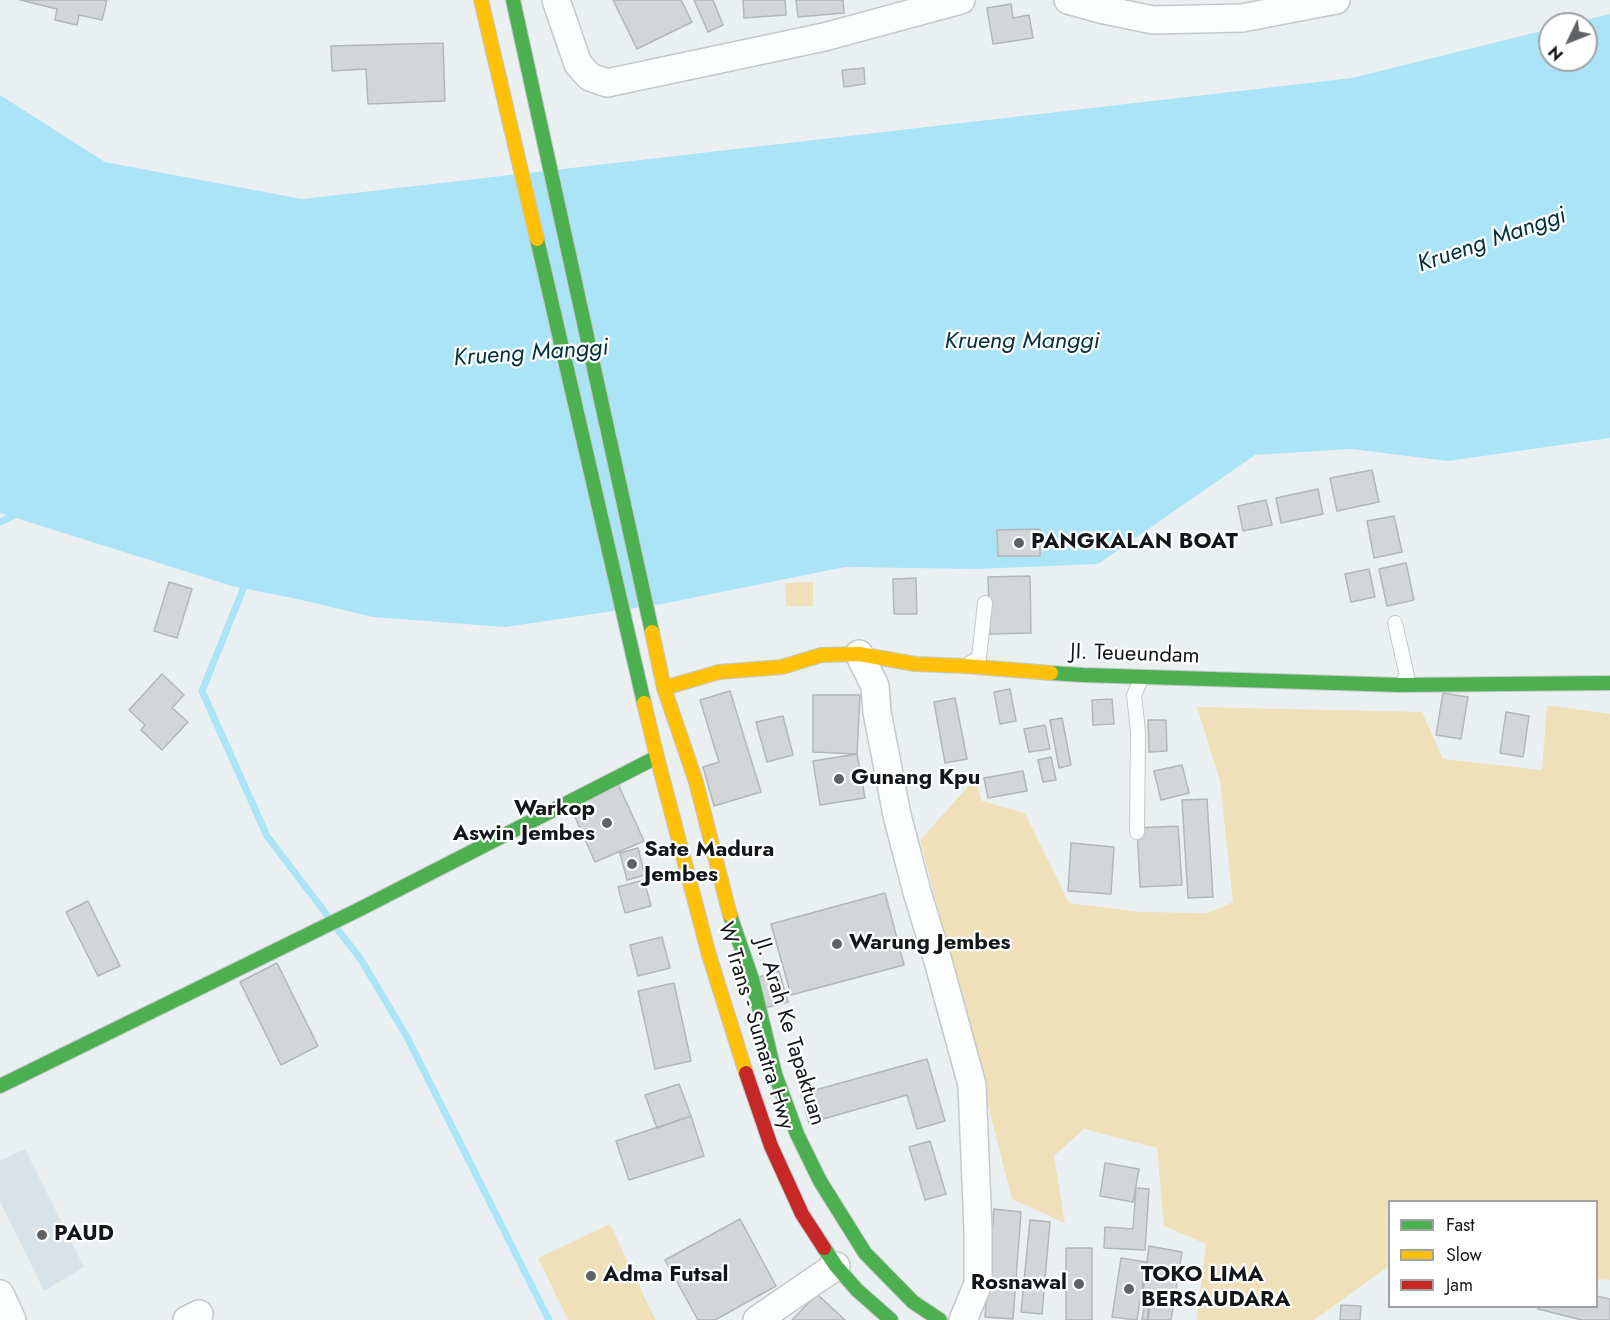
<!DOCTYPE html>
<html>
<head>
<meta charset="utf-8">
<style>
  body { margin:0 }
  #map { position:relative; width:1610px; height:1320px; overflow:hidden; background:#eaf0f2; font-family:Jost,sans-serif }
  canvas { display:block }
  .legend { position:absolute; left:1388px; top:1200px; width:210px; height:108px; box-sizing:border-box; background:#fff; border:2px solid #a1a2a3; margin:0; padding:8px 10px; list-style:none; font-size:18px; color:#141719 }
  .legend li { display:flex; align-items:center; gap:12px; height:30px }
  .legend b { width:30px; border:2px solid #a1a2a3 }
  .north { position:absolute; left:1538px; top:12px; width:60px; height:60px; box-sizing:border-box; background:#fff; border:2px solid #a1a2a3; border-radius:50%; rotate:227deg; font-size:16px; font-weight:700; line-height:24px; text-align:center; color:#141719 }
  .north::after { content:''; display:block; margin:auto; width:21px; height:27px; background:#5f6365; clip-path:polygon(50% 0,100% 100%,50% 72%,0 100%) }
</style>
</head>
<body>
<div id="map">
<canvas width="1610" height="1320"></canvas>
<ul class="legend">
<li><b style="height:8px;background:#4caf50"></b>Fast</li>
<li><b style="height:8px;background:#ffc107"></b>Slow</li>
<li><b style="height:8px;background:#c62828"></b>Jam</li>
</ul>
<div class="north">N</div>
</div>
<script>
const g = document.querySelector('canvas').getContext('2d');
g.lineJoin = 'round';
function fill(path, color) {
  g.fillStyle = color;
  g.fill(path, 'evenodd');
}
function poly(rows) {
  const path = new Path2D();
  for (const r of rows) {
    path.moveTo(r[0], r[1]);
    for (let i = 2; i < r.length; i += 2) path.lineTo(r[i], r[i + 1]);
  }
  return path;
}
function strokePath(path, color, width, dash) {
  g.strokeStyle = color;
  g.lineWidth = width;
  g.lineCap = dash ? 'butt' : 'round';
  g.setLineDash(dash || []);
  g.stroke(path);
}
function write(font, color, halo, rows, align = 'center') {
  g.font = font + ' Jost,sans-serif';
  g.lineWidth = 4.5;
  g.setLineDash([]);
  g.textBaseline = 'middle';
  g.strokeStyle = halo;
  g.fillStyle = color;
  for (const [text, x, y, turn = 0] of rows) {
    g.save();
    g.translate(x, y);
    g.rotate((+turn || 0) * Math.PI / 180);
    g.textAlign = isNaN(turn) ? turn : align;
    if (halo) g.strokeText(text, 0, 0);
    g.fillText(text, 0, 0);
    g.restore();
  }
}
fill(poly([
  [25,1149,84,1267,44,1291,0,1202,0,1161]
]), '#d7e3e8');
fill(poly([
  [813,582,813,606,786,606,785,583],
  [1547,705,1610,714,1610,1280,1597,1279,1596,1202,1390,1202,1389,1266,1314,1320,1197,1320,1206,1244,1164,1226,1157,1148,1084,1129,1054,1156,1065,1223,1012,1199,920,840,975,779,982,801,1025,813,1069,903,1141,912,1208,913,1233,902,1220,781,1197,707,1422,712,1443,759,1542,770],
  [610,1224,643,1294,656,1320,568,1320,538,1258]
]), '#efe0b9');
fill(poly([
  [1610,14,1610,438,1448,461,1351,449,1255,455,1098,564,976,569,845,567,662,604,505,627,373,617,297,599,232,586,0,513,0,95,105,162,302,199,1352,78,1550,29,1550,60,1586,60,1586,24,1568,24]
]), '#ace4f7');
strokePath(poly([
  [0,522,19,513],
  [246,582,202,691,267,836,327,915],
  [337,929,360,958,407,1037,549,1320]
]), '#ace4f7', 7);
const building = poly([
  [20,0,107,0,102,20,79,15,77,25,55,20,57,9,20,0],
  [613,0,681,0,692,22,637,49,613,0],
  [694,0,713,0,723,25,708,32,694,0],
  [743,0,785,0,786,15,744,18,743,0],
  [796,0,843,0,844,13,798,17,796,0],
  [1011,4,1013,18,1029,15,1033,38,993,44,987,8,1011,4],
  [443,43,445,101,368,104,366,69,332,71,331,46,443,43],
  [864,68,865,84,844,87,842,70,864,68],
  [1372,470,1379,502,1337,511,1330,478,1372,470],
  [1318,489,1323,514,1281,523,1276,498,1318,489],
  [1266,500,1272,525,1243,531,1238,506,1266,500],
  [1394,516,1402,552,1374,558,1367,521,1394,516],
  [1040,529,1040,556,998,556,997,530,1040,529],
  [1406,563,1414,600,1387,606,1379,569,1406,563],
  [1369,569,1375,597,1351,602,1345,574,1369,569],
  [1030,576,1031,633,990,634,988,577,1030,576],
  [916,578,917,614,894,614,893,579,916,578],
  [169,582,192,589,177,638,154,631,169,582],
  [162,674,184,695,172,708,188,722,162,750,141,730,145,725,129,710,162,674],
  [1010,689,1016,721,1000,724,994,692,1010,689],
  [730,691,761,792,714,806,703,767,719,762,700,700,730,691],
  [1443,693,1468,697,1461,739,1436,735,1443,693],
  [813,695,860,695,857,754,813,752,813,695],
  [955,698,967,759,945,763,934,702,955,698],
  [1112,699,1114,724,1093,725,1092,700,1112,699],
  [1506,712,1529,716,1523,757,1500,753,1506,712],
  [783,716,793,755,767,762,756,722,783,716],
  [1062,718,1071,765,1059,768,1050,720,1062,718],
  [1148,720,1166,720,1167,751,1149,752,1148,720],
  [1045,725,1050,749,1029,752,1024,729,1045,725],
  [857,754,865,798,820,805,813,761,857,754],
  [1051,757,1056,780,1043,782,1038,760,1051,757],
  [1182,765,1189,793,1161,800,1154,771,1182,765],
  [1023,771,1027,791,988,798,984,778,1023,771],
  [618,784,644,841,595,862,570,806,618,784],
  [1207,799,1213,897,1188,898,1182,800,1207,799],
  [1178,826,1182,885,1140,887,1137,828,1178,826],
  [1071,843,1114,847,1111,894,1068,891,1071,843],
  [638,848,645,875,627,880,620,853,638,848],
  [644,880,651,906,625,913,618,887,644,880],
  [885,893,904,965,791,995,771,924,885,893],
  [88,901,120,966,98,976,66,912,88,901],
  [662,937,670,968,638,976,630,945,662,937],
  [277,963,318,1046,281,1065,240,982,277,963],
  [779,971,788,1002,761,1009,752,979,779,971],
  [674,983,691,1061,655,1069,638,991,674,983],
  [927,1059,945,1121,917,1129,907,1095,809,1123,801,1094,927,1059],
  [679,1084,691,1116,657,1128,645,1095,679,1084],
  [691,1116,704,1156,629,1180,616,1141,691,1116],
  [930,1141,946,1194,925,1200,909,1147,930,1141],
  [1105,1163,1139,1169,1133,1202,1100,1196,1105,1163],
  [1136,1188,1149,1189,1145,1250,1104,1248,1105,1227,1133,1229,1136,1188],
  [994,1209,1021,1212,1013,1319,985,1317,994,1209],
  [740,1219,776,1286,715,1320,698,1320,665,1260,740,1219],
  [1030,1220,1050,1222,1042,1314,1021,1312,1030,1220],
  [1149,1246,1182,1252,1171,1320,1148,1320,1152,1293,1143,1291,1149,1246],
  [1066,1248,1092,1248,1092,1320,1066,1320,1066,1248],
  [1121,1258,1146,1262,1137,1320,1112,1317,1121,1258],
  [817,1294,845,1320,792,1320,817,1294],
  [1146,1296,1150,1296,1147,1320,1142,1320,1146,1296],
  [1596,1296,1610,1299,1610,1320,1582,1320,1538,1309,1539,1306,1596,1306,1596,1296],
  [1341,1305,1361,1306,1360,1320,1340,1320,1341,1305]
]);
fill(building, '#d2d6d8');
strokePath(building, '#b2b7b9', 1.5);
const lane = poly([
  [1395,623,1407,676,1401,684],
  [970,663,979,658,985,603],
  [1137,832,1138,732,1134,695,1142,677]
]);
const street = poly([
  [556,0,578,64,590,77,607,83,824,37,961,0],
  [1068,0,1100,9,1153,20,1242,18,1336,0],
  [859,654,875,686,877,712,897,815,917,892,938,961,972,1085,978,1230,978,1284,963,1320],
  [0,1294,12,1320],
  [187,1320,199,1314],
  [757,1320,836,1266]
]);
const fast = poly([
  [513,0,652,632],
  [537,239,644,703],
  [1051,673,1083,675,1400,685,1610,683],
  [730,915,752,979,775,1074,797,1134,820,1181,865,1253,913,1302,940,1320],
  [0,1086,360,909,657,757],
  [824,1248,836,1266,857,1290,891,1320]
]);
const slow = poly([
  [481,0,537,239],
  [652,632,664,688,696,782,730,915],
  [664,688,719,672,782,667,821,655,859,654,915,664,965,666,1051,673],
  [644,703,657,757,709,955,746,1073]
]);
const jam = poly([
  [746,1073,771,1146,802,1214,824,1248]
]);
strokePath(lane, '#c3c8c9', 16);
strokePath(street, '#c3c8c9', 30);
strokePath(fast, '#c3c8c9', 16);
strokePath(slow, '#c3c8c9', 16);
strokePath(jam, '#c3c8c9', 16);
strokePath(lane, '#fcfdfd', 14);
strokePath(street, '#fcfdfd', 27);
strokePath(fast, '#4caf50', 14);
strokePath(slow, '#ffc107', 14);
strokePath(jam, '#c62828', 14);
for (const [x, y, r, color] of [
  [1019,543,6,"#5f6365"],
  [839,779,6,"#5f6365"],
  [607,823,6,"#5f6365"],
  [632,864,6,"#5f6365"],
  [837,944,6,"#5f6365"],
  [42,1235,6,"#5f6365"],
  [591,1276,6,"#5f6365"],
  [1079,1284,6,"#5f6365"],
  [1129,1289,6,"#5f6365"]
]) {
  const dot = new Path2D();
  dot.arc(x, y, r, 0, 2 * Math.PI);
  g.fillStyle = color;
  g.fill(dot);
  strokePath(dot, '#fff', 2);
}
write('bold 22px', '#141719', '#fff', [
  ["PANGKALAN BOAT",1031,543],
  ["Gunang Kpu",851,779],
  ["Warkop",595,810,"right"],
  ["Aswin Jembes",595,835,"right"],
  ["Sate Madura",644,851],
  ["Jembes",644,876],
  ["Warung Jembes",849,944],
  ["PAUD",54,1235],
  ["Adma Futsal",603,1276],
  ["TOKO LIMA",1141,1276],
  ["BERSAUDARA",1141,1301],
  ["Rosnawal",1067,1284,"right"]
], 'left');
write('22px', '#141719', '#fff', [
  ["JI. Teueundam",1135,655,2],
  ["W Trans - Sumatra Hwy",755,1026,73],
  ["JI. Arah Ke Tapaktuan",789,1032,73]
]);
write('italic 24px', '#00313e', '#fff', [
  ["Krueng Manggi",1492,241,-19],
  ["Krueng Manggi",1022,342],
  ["Krueng Manggi",531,354,-4]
]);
</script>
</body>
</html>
